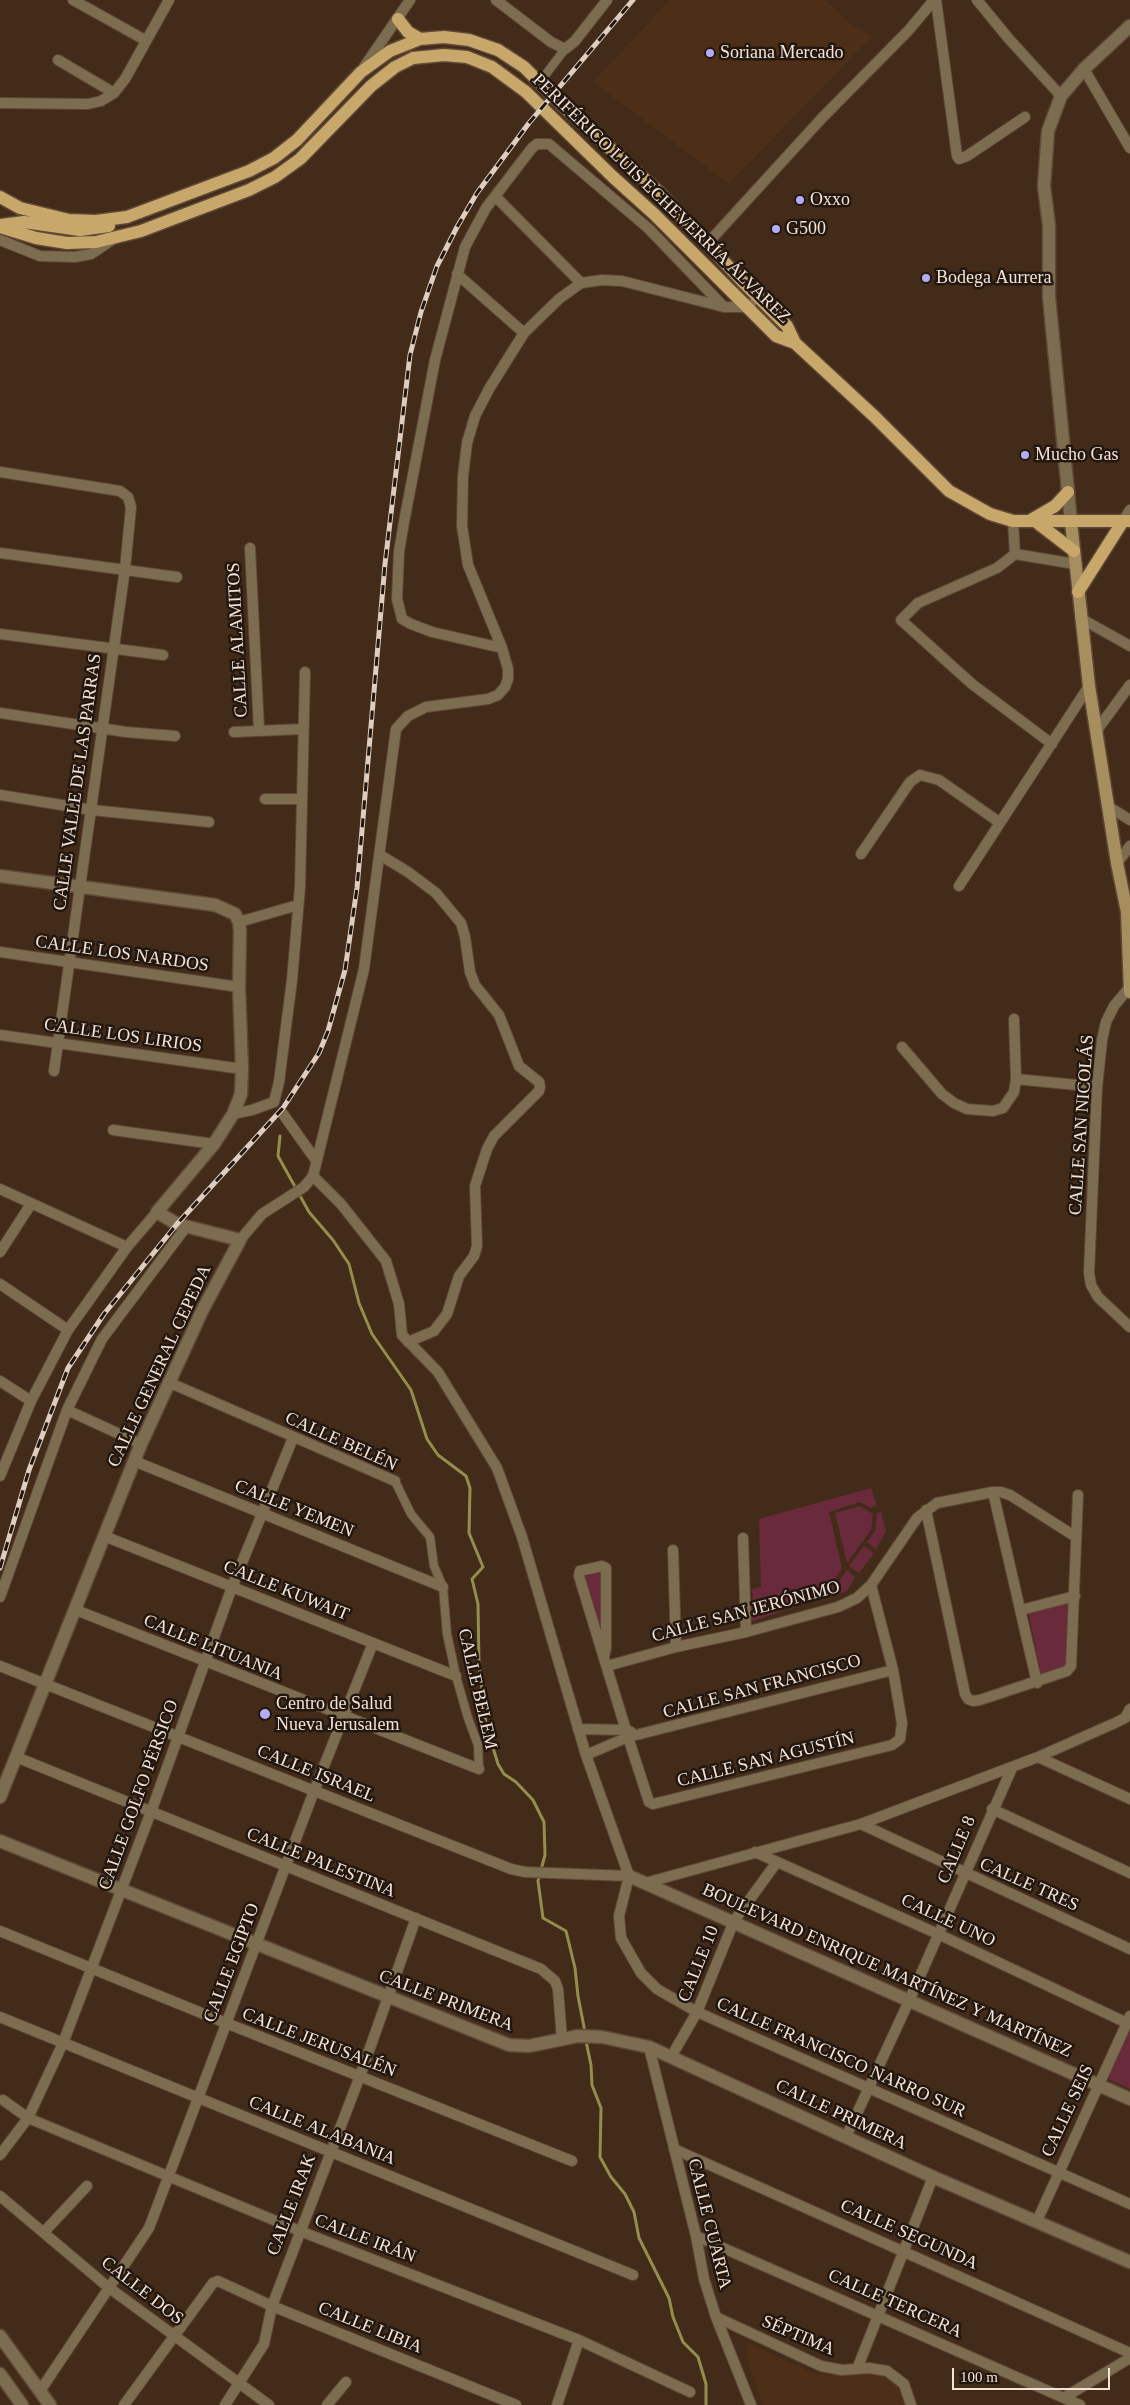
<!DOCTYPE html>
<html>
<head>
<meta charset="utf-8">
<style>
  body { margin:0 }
  #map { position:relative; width:1130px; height:2405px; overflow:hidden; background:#432b19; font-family:"Times New Roman",serif }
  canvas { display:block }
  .scale { position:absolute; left:952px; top:2368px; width:158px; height:22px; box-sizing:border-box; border:2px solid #f3e3d7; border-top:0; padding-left:6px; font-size:15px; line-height:18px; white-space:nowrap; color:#f3e3d7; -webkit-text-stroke:4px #22170f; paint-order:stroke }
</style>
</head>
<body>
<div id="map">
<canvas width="1130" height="2405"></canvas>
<div class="scale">100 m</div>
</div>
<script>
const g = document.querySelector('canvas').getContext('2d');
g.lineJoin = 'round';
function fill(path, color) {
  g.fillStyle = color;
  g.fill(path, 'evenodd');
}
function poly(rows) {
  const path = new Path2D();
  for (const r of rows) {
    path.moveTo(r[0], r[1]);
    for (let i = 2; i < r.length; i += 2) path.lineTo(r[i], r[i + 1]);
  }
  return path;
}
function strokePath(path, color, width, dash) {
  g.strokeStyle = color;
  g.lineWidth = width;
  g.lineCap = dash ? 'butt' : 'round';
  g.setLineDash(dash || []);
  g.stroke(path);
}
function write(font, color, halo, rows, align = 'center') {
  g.font = font + ' "Times New Roman",serif';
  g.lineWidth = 5;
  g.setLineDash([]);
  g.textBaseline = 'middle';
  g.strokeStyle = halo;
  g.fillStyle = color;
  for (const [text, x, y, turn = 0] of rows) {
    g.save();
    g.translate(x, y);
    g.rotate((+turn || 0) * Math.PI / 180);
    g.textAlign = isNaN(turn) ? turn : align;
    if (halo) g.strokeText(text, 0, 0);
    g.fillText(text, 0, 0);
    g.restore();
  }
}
fill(poly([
  [670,0,825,0,850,23,872,36,729,184,593,82],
  [748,2343,816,2374,873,2371,899,2382,905,2405,763,2405,746,2356]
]), '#4d2f18');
fill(poly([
  [871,1488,877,1505,870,1508,860,1502,829,1512,842,1568,832,1583,834,1592,800,1604,760,1603,753,1600,752,1589,761,1587,759,1519],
  [860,1506,873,1514,871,1530,847,1563,835,1513],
  [881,1512,886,1531,876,1549,867,1542,875,1531,877,1513],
  [864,1546,874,1553,859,1573,849,1566],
  [603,1570,603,1653,581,1578],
  [847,1570,855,1577,847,1591,838,1594,839,1581],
  [1068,1601,1067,1666,1041,1673,1028,1612],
  [748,1605,782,1611,747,1623],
  [1130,2027,1130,2089,1108,2079]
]), '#692a3b');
strokePath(poly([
  [280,1136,278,1156,309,1212,333,1240,349,1264,359,1303,372,1334,411,1390,427,1439,438,1455,466,1476,470,1488,469,1533,483,1567,472,1579,478,1604,479,1665,486,1725,498,1764,504,1774,516,1782,533,1800,544,1822,545,1855,538,1881,543,1918,566,1931,575,1968,578,1996,585,2032],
  [586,2041,591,2065,592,2085,601,2108,600,2157,611,2177,625,2194,634,2212,639,2238,669,2298,673,2317,683,2342,698,2357,706,2384,706,2405]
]), '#948e4d', 3);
const pedestrian = poly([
  [542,86,543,78,565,49],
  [395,1481,411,1514,430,1537,434,1566,443,1587,447,1634,456,1676,468,1718,478,1745,479,1769]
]);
const minor = poly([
  [73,0,145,40],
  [496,0,551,42,565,49,575,41,607,0],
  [936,0,957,156,959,159,967,156,1025,117],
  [977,0,1009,39,1061,96],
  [58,60,114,93],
  [364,67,410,0],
  [1084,69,1130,148],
  [0,103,88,104,101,101,114,93,125,79,169,0],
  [495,196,581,283],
  [0,240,40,256,75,257,91,254,113,239],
  [707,244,822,118,908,31,934,0],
  [457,274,524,333],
  [0,472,120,491,128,497,131,507,125,569,54,1071],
  [1013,521,1015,554],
  [1123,521,1130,510],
  [250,548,259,730],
  [0,553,177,577],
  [1080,618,1130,646],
  [0,634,163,655],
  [502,648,432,632,411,624,402,619,397,599,399,552,404,522,435,360,465,247,486,208,532,148,537,144,549,144,648,228,724,307],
  [0,713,126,732,175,736],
  [1097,730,1130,685],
  [234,732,303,729],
  [1052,744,972,684,901,620,918,603,997,568,1015,554,1075,564],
  [0,795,92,810,209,822],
  [265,799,302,799],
  [1109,807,1130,820],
  [861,854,910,782,920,775,939,780,999,822],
  [380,855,408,872,436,893,461,923,465,937,470,972,475,985,499,1015,519,1066,539,1082,540,1087,539,1091,494,1136,487,1149,475,1186,477,1246,474,1256,459,1276,447,1314,434,1331,408,1342],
  [1117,863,1130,846],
  [959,886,1089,686],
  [239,922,298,905],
  [0,952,239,987],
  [1129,988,1114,1006,1106,1022,1102,1040,1097,1087,1089,1273,1091,1285,1098,1297,1130,1327],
  [0,1035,242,1069],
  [902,1047,942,1094,954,1103,967,1109,993,1111,1003,1108,1014,1092,1016,1079,1014,1019],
  [1016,1079,1097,1087],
  [274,1102,279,1082,292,980,300,887,305,672],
  [233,1114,252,1110,274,1102],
  [283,1114,315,1159],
  [113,1130,214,1144],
  [313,1176,341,1204,386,1261,399,1304,402,1335,438,1372,497,1468,522,1537,586,1755,629,1876],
  [0,1189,127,1247],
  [240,1240,262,1214,304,1187,313,1176,364,969,396,729,408,716,426,707,488,699,498,695,505,687,508,679,508,669,502,648,468,565,462,526,463,476,467,443,475,416,489,389,524,333,559,299,581,283,602,280,622,281,724,307,745,307,751,304],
  [0,1252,31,1204],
  [0,1284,68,1330],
  [0,1381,31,1401],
  [168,1382,395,1481],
  [67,1410,141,1444],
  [134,1461,443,1587],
  [0,1476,31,1401,68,1330,127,1247,157,1212],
  [993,1492,1037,1683],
  [926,1510,965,1694,968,1699,973,1701,980,1700,1067,1671,1071,1666,1078,1495],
  [104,1536,456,1676],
  [743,1538,746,1632],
  [673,1550,676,1647],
  [0,1597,67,1410,102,1339,186,1227],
  [76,1610,479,1769],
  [1021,1610,1075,1596],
  [604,1657,606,1648,606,1568,602,1566,580,1571,579,1576,628,1737,649,1802,653,1804,892,1745,900,1739,902,1723,893,1670,871,1585],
  [0,1666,511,1869,525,1872,629,1876],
  [607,1666,676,1647,746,1632,838,1607,857,1598,871,1585,917,1518,937,1503,993,1492,1001,1492,1010,1495,1076,1537],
  [578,1729,626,1730,631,1732],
  [586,1755,628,1737,893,1670],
  [16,1757,541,1969,555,1981,558,1989,562,2040],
  [1038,1757,1130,1799],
  [992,1809,1130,1873],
  [861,1824,1130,1949],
  [755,1852,938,1934,1127,2023],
  [629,1876,619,1916,621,1938,641,1973,657,1989,697,2012,1130,2204],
  [645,1883,861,1824,1038,1757,1115,1723,1125,1718,1130,1709],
  [0,1931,226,2023,572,2161],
  [0,2017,633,2275],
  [649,2047,696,2236,704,2279,716,2317,751,2405],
  [671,2057,697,2012,734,1921,777,1862],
  [3,2100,28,2118,300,2231,579,2340,690,2392],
  [846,2137,909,2001,1012,1768],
  [674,2149,1130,2353],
  [0,2155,28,2118,63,2043,151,1812,232,1587,293,1438],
  [0,2196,108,2287,269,2405],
  [1037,2221,1130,2016],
  [44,2232,87,2186],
  [696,2236,1080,2405],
  [716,2317,821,2366,842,2370,869,2368,887,2371,904,2384,911,2405],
  [857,2369,933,2177],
  [40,2391,149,2228,314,1791,373,1643],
  [1065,2397,1130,2358],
  [124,2405,213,2283,218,2281,272,2306,516,2405],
  [225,2405,264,2344,272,2306,360,2076,416,1918],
  [327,2405,346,2382],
  [557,2405,579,2340]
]);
const tertiary = poly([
  [1071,522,1049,297,1049,226,1044,186,1048,131,1061,96,1084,69,1130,26],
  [0,876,215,905,235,914,239,922,240,931,239,987,242,1069,241,1094,233,1114,214,1144,157,1212,177,1224,240,1240,202,1311,141,1444,0,1797],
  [0,1841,509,2045,529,2046,578,2036,602,2037,649,2047,933,2177,1130,2262],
  [629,1876,1130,2099],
  [0,2336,50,2405],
  [0,2374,22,2405]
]);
const secondary = poly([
  [1071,522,1089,686,1117,863,1127,912,1130,992]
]);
const primary = poly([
  [398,19,408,32,420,39],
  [0,197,20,208,69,220,96,221,127,217,249,171,274,158,297,140,361,72,390,51,420,39,444,37,469,40,498,50,524,67,564,107,660,193,742,281,787,326,795,343,875,417,949,491,990,514,1013,521,1130,521],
  [0,225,24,222,80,230,109,226],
  [0,227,36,238,67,243,96,242,141,231,249,190,275,177,300,159,371,86,395,67,413,58,444,55,467,57,492,67,526,92,613,177,654,214,776,336,795,343],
  [1031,520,1055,506,1068,492],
  [1035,521,1074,551],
  [1078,592,1123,521]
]);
strokePath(pedestrian, '#5f4837', 10);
strokePath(minor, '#5f4837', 12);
strokePath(tertiary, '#5f4837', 15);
strokePath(secondary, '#5f4837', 15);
strokePath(primary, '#5f4837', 15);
strokePath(pedestrian, '#7d6d50', 8);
strokePath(minor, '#7d6d50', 10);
strokePath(tertiary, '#7d6d50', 12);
strokePath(secondary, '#a78e5f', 12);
strokePath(primary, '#c8a86a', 12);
const rail = poly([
  [0,1568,29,1470,68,1368,104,1314,177,1224,283,1108,319,1053,328,1031,345,970,357,888,385,564,410,355,421,312,437,266,457,227,477,193,529,123,633,0]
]);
strokePath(rail, '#decdc0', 5);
strokePath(rail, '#22170f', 3, [9]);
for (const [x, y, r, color] of [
  [710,53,5,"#b5acf8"],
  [800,200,5,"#b5acf8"],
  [776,229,5,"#b5acf8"],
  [926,278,5,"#b5acf8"],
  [1025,455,5,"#b5acf8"],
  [265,1714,6,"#b5acf8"]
]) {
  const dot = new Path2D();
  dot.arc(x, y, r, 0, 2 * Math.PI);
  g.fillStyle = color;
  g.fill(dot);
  strokePath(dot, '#22170f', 2);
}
write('18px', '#f3e3d7', '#22170f', [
  ["Soriana Mercado",720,53],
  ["Oxxo",810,200],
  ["G500",786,229],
  ["Bodega Aurrera",936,278],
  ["Mucho Gas",1035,455],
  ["Centro de Salud",276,1704],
  ["Nueva Jerusalem",276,1725]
], 'left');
write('18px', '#f3e3d7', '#22170f', [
  ["PERIFÉRICO LUIS ECHEVERRÍA ÁLVAREZ",661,199,44],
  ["CALLE ALAMITOS",238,640,-93],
  ["CALLE VALLE DE LAS PARRAS",78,782,-82],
  ["CALLE LOS NARDOS",122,954,8],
  ["CALLE LOS LIRIOS",123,1036,8],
  ["CALLE SAN NICOLÁS",1082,1125,-86],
  ["CALLE GENERAL CEPEDA",160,1366,-65],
  ["CALLE BELÉN",341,1442,24],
  ["CALLE YEMEN",294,1509,22],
  ["CALLE KUWAIT",286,1591,22],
  ["CALLE SAN JERÓNIMO",746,1612,-15],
  ["CALLE LITUANIA",213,1648,22],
  ["CALLE SAN FRANCISCO",762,1687,-15],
  ["CALLE BELEM",477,1689,77],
  ["CALLE SAN AGUSTÍN",766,1760,-14],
  ["CALLE ISRAEL",316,1774,22],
  ["CALLE GOLFO PÉRSICO",139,1795,-70],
  ["CALLE 8",957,1850,-67],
  ["CALLE PALESTINA",321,1863,22],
  ["CALLE TRES",1029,1885,24],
  ["CALLE UNO",948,1921,25],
  ["CALLE EGIPTO",232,1963,-69],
  ["CALLE 10",699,1964,-68],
  ["BOULEVARD ENRIQUE MARTÍNEZ Y MARTÍNEZ",887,1971,24],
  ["CALLE PRIMERA",446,2001,21],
  ["CALLE JERUSALÉN",319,2043,21],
  ["CALLE FRANCISCO NARRO SUR",841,2058,24],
  ["CALLE SEIS",1068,2111,-65],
  ["CALLE PRIMERA",841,2115,25],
  ["CALLE ALABANIA",322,2131,22],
  ["CALLE IRAK",292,2205,-69],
  ["CALLE CUARTA",709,2224,76],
  ["CALLE SEGUNDA",909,2235,24],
  ["CALLE IRÁN",365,2239,21],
  ["CALLE DOS",142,2291,38],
  ["CALLE TERCERA",895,2304,24],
  ["CALLE LIBIA",370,2328,22],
  ["SÉPTIMA",798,2336,23]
]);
</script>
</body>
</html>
